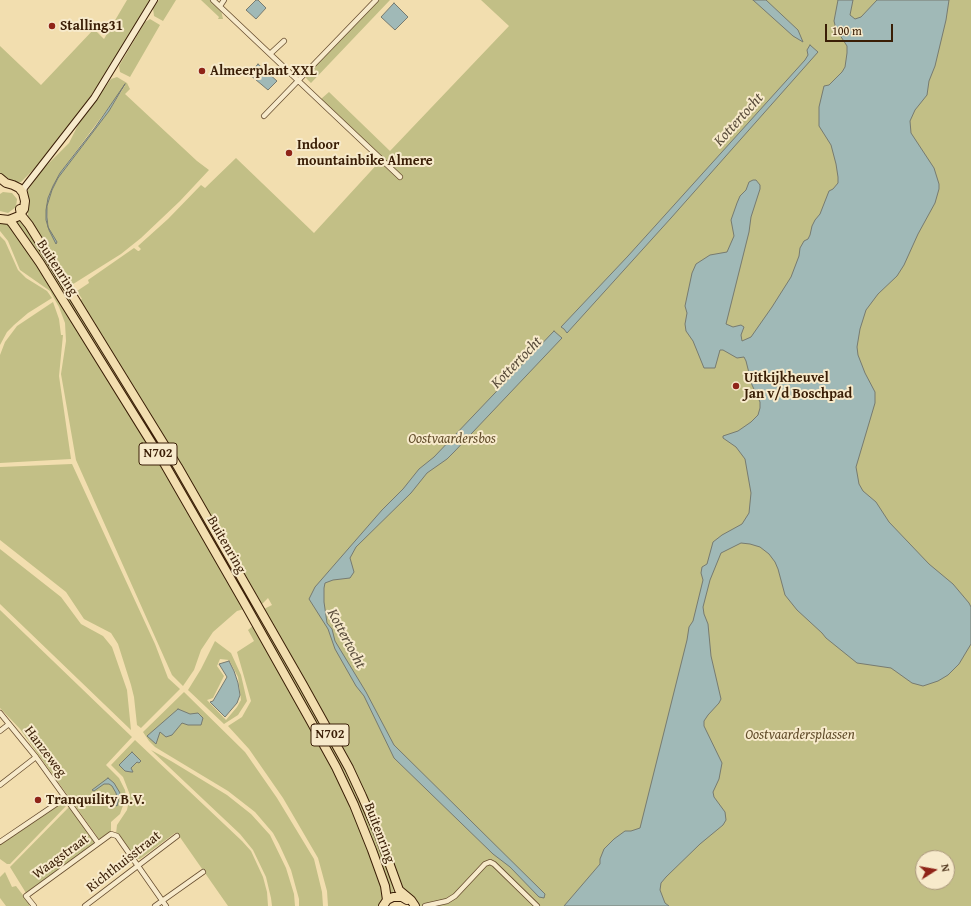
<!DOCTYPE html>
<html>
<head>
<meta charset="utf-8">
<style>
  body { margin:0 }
  #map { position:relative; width:971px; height:906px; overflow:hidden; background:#f2deaf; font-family:"Gentium Book Plus",serif }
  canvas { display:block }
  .north { position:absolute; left:915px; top:850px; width:40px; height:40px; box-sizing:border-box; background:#f7eacb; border:1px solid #ab987c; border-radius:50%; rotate:79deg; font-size:11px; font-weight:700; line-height:16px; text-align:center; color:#3a1e06 }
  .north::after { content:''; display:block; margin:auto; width:14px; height:18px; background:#8f2418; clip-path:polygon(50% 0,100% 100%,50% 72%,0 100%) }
  .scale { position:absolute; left:825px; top:24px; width:68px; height:18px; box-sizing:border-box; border:2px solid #3a1e06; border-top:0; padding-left:5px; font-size:12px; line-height:14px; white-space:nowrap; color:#3a1e06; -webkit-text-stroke:3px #f7eacb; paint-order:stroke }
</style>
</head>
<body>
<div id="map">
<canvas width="971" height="906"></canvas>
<div class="north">N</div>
<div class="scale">100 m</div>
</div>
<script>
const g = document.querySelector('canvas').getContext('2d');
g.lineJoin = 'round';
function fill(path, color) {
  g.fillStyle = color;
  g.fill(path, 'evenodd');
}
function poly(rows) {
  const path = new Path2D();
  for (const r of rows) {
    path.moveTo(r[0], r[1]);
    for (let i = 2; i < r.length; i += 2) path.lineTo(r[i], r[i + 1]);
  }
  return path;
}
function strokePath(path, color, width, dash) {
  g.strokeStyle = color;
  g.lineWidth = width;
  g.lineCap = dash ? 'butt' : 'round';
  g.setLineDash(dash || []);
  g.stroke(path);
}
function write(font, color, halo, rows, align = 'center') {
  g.font = font + ' "Gentium Book Plus",serif';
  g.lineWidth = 4;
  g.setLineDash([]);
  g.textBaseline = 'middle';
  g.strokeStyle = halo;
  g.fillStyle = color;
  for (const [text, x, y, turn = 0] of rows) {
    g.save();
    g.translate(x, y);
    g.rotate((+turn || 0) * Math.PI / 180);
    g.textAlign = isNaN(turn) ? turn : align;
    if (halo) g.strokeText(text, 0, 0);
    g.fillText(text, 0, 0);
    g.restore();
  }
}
fill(poly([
  [127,0,150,0,106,74,71,124,35,168,21,182,10,182,0,174,0,46,41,85,94,29,104,39],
  [159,0,176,0,163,21,154,16,153,8],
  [201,0,210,0,221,10,223,19,218,19,219,17],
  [378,0,390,0,311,83,306,78,306,75],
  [481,0,971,0,971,906,418,906,416,900,401,889,379,825,264,609,272,605,268,598,262,604,170,446,80,300,82,299,77,291,89,283,88,280,134,248,138,251,139,251,141,249,138,246,168,219,201,185,205,188,236,158,314,233,381,160,388,164,321,99,329,92,390,151,509,26],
  [923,858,947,858,947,882,923,882],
  [150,19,160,25,130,77,120,72,119,66,145,22],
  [117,77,127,83,130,89,125,94,197,161,209,170,180,201,141,238,121,254,70,286,28,217,28,190,42,170,69,143,78,125,111,79],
  [126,84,109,111,58,178,52,190,47,206,48,226,46,220,48,198,53,186,60,173],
  [3,192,12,193,17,199,16,207,8,213,0,211,0,194],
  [21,218,66,287,60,291,15,221],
  [0,223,9,224,15,230,97,359,186,509,244,609,237,611,213,632,201,650,194,670,183,686,172,675,76,460,61,374,66,341,65,323,59,307,50,291,20,270,8,241,0,231],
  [0,236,5,241,18,270,26,278,47,291,52,298,28,313,14,325,7,332,0,345],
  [69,292,242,582,359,794,389,870,394,894,389,895,374,847,361,811,340,766,119,385,64,295],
  [53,302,59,319,61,335,63,335,59,376,71,459,0,463,0,355,5,342,17,326],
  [72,464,155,644,168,678,180,689,141,728,137,725,134,697,131,685,118,644,111,633,84,619,66,592,0,540,0,467],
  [0,549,61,597,81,624,103,636,112,647,127,690,131,730,0,604],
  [0,610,132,737,106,765,119,778,125,790,126,797,120,814,111,822,111,832,99,839,20,729,0,708],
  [254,625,330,761,371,850,384,897,380,906,328,906,327,891,318,858,283,798,249,749,228,726,242,717,251,701,237,652,254,641,248,630],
  [215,641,231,653,241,675,247,701,238,715,224,724,188,690,201,669],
  [220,659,229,660,238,677,241,700,237,707,226,720,207,700,213,698,224,676,217,666],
  [184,692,245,752,277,798,314,859,322,892,323,906,299,906,299,899,291,870,279,844,273,833,255,812,228,791,155,747,149,741,143,732],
  [135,740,242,841,251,851,263,877,267,892,268,906,228,906,177,833,175,833,140,859,137,859,116,834,117,825,127,810,130,795,123,777,111,765],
  [151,750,171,761,227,795,251,814,261,825,270,835,286,868,294,894,295,906,272,906,271,898,266,877,253,850,240,834],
  [64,802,67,805,10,864,7,864,0,859,0,845],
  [69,807,94,841,94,844,26,893,10,867],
  [5,872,12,887,16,886,29,903,29,906,6,906,0,898,0,877]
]), '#c2bf86');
const water = poly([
  [256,0,258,0,266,8,256,19,246,10,256,0],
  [753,0,766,0,798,30,803,42,793,36,753,0],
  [838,0,853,0,850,15,855,19,861,17,877,0,949,0,946,20,935,66,929,81,927,95,915,110,910,121,911,133,934,168,939,184,939,189,935,203,918,234,904,265,897,276,878,294,866,310,860,329,857,347,858,355,865,373,875,392,875,403,856,467,859,484,863,491,876,502,889,522,929,564,953,584,969,603,971,607,971,644,959,664,948,675,938,681,923,686,912,683,891,668,857,663,826,638,822,633,797,610,785,595,778,569,775,562,769,554,760,547,750,544,741,543,721,553,710,580,703,607,704,614,708,624,711,656,721,699,719,703,708,715,704,721,704,726,722,763,719,779,713,792,714,797,725,812,726,820,723,825,700,844,666,877,661,883,660,890,665,903,669,906,564,906,600,864,600,859,604,849,614,839,625,831,631,831,640,828,687,640,689,627,693,621,703,580,701,573,702,567,707,564,713,542,722,535,742,524,749,513,751,493,745,459,736,447,723,438,723,436,738,431,751,422,758,415,760,408,760,402,752,385,746,361,744,357,737,358,723,350,720,350,715,368,704,368,693,341,686,331,685,324,687,313,685,306,692,273,696,264,710,255,727,252,734,236,731,220,737,203,740,196,746,190,749,182,753,180,756,180,760,185,760,189,751,217,749,232,726,324,733,327,741,325,744,327,741,335,742,341,751,337,772,307,791,277,799,256,800,248,804,241,808,239,810,235,812,226,815,220,820,214,829,191,833,189,838,183,838,177,836,164,831,145,819,126,819,107,824,86,829,85,842,72,845,67,847,53,847,46,836,29,834,21,838,0],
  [394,3,408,17,395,30,381,17,394,3],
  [810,45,818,52,671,218,567,333,564,329,561,327,628,256,805,60,808,55,807,50,810,45],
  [258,64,277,81,268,90,249,74,258,64],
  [125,84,109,111,58,178,52,190,47,206,47,217,48,227,57,242,56,244,49,230,46,220,46,210,48,198,53,186,60,173,94,129,125,84],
  [554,331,562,338,454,452,447,459,427,473,411,493,356,547,350,558,354,572,350,578,333,580,325,583,324,588,324,602,327,623,332,629,335,641,366,692,394,745,545,894,544,898,539,897,510,867,493,854,394,758,364,696,356,686,335,649,328,629,309,599,315,587,382,510,403,489,419,469,434,457,554,331],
  [229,661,234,671,238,683,240,695,237,703,225,717,210,702,213,701,227,677,219,664,229,661],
  [178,709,190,714,198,713,203,718,201,725,188,725,182,723,172,735,166,737,160,732,156,744,147,736,178,709],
  [132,752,141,761,139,763,137,762,131,768,133,772,131,772,125,771,119,765,132,752],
  [108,778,114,783,120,793,117,806,115,805,117,798,116,793,112,786,109,784,104,784,94,791,92,790,108,778]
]);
fill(water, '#a0b9b7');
strokePath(water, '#777b70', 1);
const street = poly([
  [213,0,400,177],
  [220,6,224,0],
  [270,54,284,41],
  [264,116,376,0],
  [0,713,36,757,98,843],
  [0,731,9,724],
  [0,785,36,757],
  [0,842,65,798],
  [34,906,26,896,111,834,117,836,166,906],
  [85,906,177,836],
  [155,906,203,872],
  [425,906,447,901,455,896,485,864,490,862,494,864,537,906]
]);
const secondary = poly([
  [23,193,24,188,94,98,154,0]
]);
const highway = poly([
  [0,178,6,183,13,185,19,188,23,193,25,201,24,209,19,216,9,220,0,219],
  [20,209,21,215,29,225,66,285,178,467,303,685,349,768,362,796,379,835,399,890,411,900,415,906],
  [9,220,12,223,40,263,64,302,164,463,245,604,309,718,336,767,354,805,372,850,385,886,387,900],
  [383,906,387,900,393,897,402,897,407,900]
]);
strokePath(street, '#684e30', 6);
strokePath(secondary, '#3a1e06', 8);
strokePath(highway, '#3a1e06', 10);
strokePath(street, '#f7eacb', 4.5);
strokePath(secondary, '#f7eacb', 6);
strokePath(highway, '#f2deaf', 8);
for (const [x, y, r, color] of [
  [52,26,4,"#8f2418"],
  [202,71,4,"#8f2418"],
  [289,153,4,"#8f2418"],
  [736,386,4,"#8f2418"],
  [38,800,4,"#8f2418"]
]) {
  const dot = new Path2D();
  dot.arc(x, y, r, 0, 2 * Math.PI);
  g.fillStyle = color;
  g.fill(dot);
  strokePath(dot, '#f7eacb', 1.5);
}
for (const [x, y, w] of [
  [158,454,38],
  [330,735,38]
]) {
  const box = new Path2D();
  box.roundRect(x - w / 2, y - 11, w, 22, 3);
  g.fillStyle = '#f7eacb';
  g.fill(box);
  strokePath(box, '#3a1e06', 1);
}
write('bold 13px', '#3a1e06', null, [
  ["N702",158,454],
  ["N702",330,735]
]);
write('bold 14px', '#3a1e06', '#f7eacb', [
  ["Stalling31",60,26],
  ["Almeerplant XXL",210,71],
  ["Indoor",297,145],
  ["mountainbike Almere",297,161],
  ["Uitkijkheuvel",744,378],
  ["Jan v/d Boschpad",744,394],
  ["Tranquility B.V.",46,800]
], 'left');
write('14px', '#3a1e06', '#f7eacb', [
  ["Buitenring",57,268,57],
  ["Buitenring",226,545,60],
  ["Hanzeweg",45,752,53],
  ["Buitenring",379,833,69],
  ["Waagstraat",61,857,-36],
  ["Richthuisstraat",124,862,-38]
]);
write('italic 14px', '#634e2c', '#f7eacb', [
  ["Oostvaardersbos",452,439],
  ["Oostvaardersplassen",800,735]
]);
write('italic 15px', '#594c3b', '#f7eacb', [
  ["Kottertocht",739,120,-48],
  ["Kottertocht",517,363,-46],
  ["Kottertocht",346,639,62]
]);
</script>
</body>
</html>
